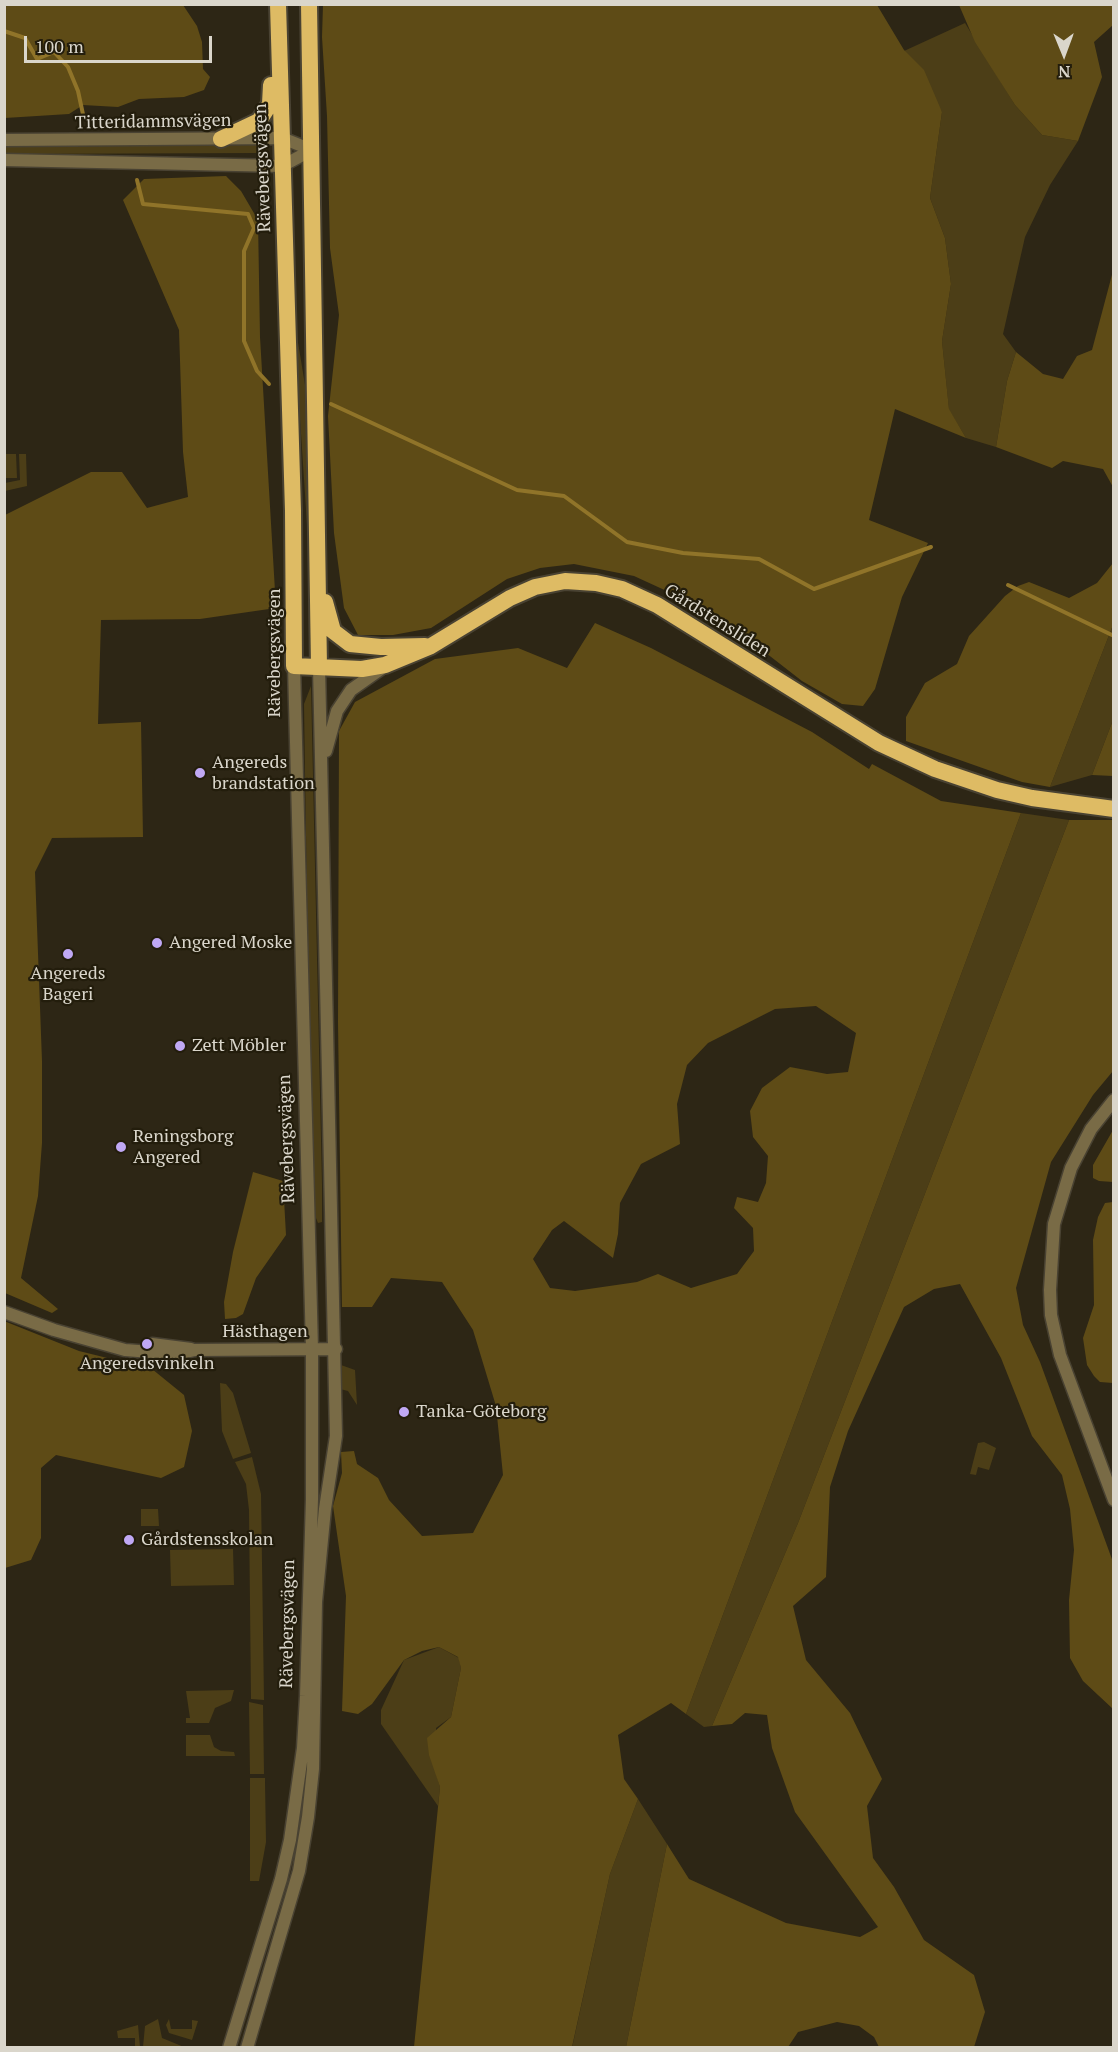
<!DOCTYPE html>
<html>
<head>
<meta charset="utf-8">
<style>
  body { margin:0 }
  #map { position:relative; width:1118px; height:2052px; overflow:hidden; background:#2d2615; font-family:"PT Serif",serif }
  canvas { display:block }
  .frame { position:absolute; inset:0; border:6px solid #dad6cb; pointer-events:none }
  .north { position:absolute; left:1034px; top:24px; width:60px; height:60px; -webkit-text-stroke:4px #231d0c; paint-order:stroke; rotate:179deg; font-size:16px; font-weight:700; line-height:24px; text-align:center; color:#dad6cb }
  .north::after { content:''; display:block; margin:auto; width:21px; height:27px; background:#dad6cb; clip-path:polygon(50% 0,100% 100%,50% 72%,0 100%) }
  .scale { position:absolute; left:24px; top:36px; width:188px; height:27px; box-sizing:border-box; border:3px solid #dad6cb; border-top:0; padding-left:8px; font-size:18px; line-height:21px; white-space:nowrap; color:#dad6cb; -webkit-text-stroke:4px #231d0c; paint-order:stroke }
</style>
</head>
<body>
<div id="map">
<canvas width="1118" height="2052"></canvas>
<div class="frame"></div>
<div class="north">N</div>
<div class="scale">100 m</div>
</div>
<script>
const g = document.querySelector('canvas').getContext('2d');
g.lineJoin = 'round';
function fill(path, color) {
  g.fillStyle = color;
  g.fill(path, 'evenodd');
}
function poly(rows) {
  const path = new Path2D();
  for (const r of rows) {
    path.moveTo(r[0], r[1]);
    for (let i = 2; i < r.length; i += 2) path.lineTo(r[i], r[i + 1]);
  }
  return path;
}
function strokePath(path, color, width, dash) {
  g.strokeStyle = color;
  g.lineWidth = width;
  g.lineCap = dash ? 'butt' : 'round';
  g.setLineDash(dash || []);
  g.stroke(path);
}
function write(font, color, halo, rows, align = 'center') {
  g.font = font + ' "PT Serif",serif';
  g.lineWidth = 4.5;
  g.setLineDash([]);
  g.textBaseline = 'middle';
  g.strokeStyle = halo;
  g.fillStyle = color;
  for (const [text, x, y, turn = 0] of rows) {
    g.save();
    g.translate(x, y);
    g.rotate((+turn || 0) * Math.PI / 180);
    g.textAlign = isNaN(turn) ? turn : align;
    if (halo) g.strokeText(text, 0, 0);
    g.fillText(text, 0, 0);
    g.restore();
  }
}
fill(poly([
  [965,23,1015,105,1042,135,1078,141,1050,185,1025,237,1003,334,1016,352,1007,381,996,447,966,438,949,410,942,341,951,284,945,238,930,198,942,112,904,51],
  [266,145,267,152,260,153,5,154,5,147],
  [293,312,306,391,311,617,309,616,308,540],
  [5,454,16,454,17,478,5,478],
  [19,454,26,454,27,486,5,491,5,483,20,480],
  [1113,625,1113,720,1092,775,1050,787],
  [311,686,322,1184,322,1222,318,1223,312,1208,305,773,304,704],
  [1021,813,1069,820,798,1523,712,1726,704,1727,686,1714],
  [341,1365,355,1370,357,1405,348,1391,340,1389],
  [220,1383,226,1384,233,1393,251,1453,233,1459,222,1431],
  [984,1442,996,1448,989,1470,978,1467,976,1475,970,1474,978,1443],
  [252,1457,261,1494,264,1700,251,1699,249,1510,246,1484,235,1462],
  [141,1509,158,1509,159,1526,141,1526],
  [233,1549,234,1585,171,1586,170,1550],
  [439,1647,459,1658,461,1668,451,1717,436,1728,436,1773,440,1787,438,1806,381,1724,381,1710,404,1660],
  [234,1690,231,1701,215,1708,209,1723,186,1723,186,1718,190,1718,186,1691],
  [249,1702,263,1705,264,1774,250,1774],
  [186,1735,210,1735,214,1747,221,1751,234,1752,235,1756,186,1756],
  [250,1778,265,1778,265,1782,266,1842,259,1881,250,1881],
  [638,1799,667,1844,626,2047,572,2048,610,1874],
  [158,2019,162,2038,184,2047,143,2047,145,2026],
  [169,2019,171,2029,192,2029,192,2020,198,2021,192,2040,169,2033,166,2025],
  [138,2025,140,2047,135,2047,135,2038,118,2038,117,2031]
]), '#4c3e17');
fill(poly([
  [5,4,183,5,197,26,202,42,203,69,210,77,204,90,184,97,139,99,118,107,83,105,69,114,5,118],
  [323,5,877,5,904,50,924,70,942,112,930,198,945,238,951,284,942,341,949,409,966,438,895,409,869,520,928,543,902,597,875,689,863,706,842,704,802,681,739,632,695,604,634,576,574,564,540,568,507,579,431,628,393,635,358,635,344,608,334,533,328,416,339,315,330,248,327,116,322,37],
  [959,5,1113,5,1113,25,1094,42,1102,77,1078,141,1042,135,1015,105,975,42],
  [226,176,241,191,258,220,260,337,276,608,200,619,101,620,98,724,141,722,143,837,52,838,35,872,42,1061,42,1143,38,1196,21,1278,58,1309,52,1313,5,1293,5,515,91,472,122,472,147,508,188,497,183,452,179,330,123,200,144,179],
  [1113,271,1113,487,1103,469,1063,461,1052,468,996,447,1007,381,1016,352,1043,374,1063,379,1077,356,1092,350],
  [1113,563,1113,625,1050,787,1022,782,906,741,906,717,925,683,957,664,969,636,1005,596,1018,586,1029,582,1069,598,1097,583],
  [595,623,651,648,812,732,869,769,872,764,941,801,1021,813,686,1714,671,1703,618,1735,624,1779,638,1799,610,1874,572,2047,414,2047,440,1787,429,1755,427,1738,451,1717,461,1668,458,1657,439,1647,422,1651,404,1660,372,1704,358,1714,342,1711,346,1596,333,1506,342,1473,341,1452,354,1451,357,1464,378,1478,389,1500,422,1536,473,1533,503,1475,496,1406,473,1330,442,1282,391,1278,372,1307,342,1307,338,1022,339,731,355,702,435,659,518,648,567,668],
  [816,1006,856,1033,848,1072,827,1074,790,1067,762,1088,750,1111,753,1137,768,1156,766,1183,758,1202,737,1197,734,1208,753,1228,754,1251,737,1274,691,1288,658,1274,637,1282,575,1291,550,1288,533,1259,552,1230,564,1221,613,1258,618,1234,620,1203,641,1164,680,1144,677,1104,687,1065,708,1043,775,1009],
  [1113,720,1113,776,1092,775],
  [1069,820,1113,820,1113,1071,1093,1095,1051,1162,1016,1288,1023,1325,1040,1362,1113,1562,1113,1709,1083,1681,1070,1658,1069,1600,1074,1550,1070,1509,1062,1475,1032,1436,1001,1358,960,1284,934,1289,904,1307,848,1431,830,1487,826,1577,793,1606,806,1660,850,1713,882,1779,867,1806,873,1858,894,1887,924,1940,974,1975,985,2012,974,2047,879,2047,874,2037,859,2026,837,2022,798,2032,788,2047,626,2047,667,1844,689,1879,786,1923,860,1937,878,1927,795,1812,772,1748,767,1715,745,1713,732,1724,712,1726,798,1523],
  [1113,1130,1113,1182,1099,1181,1093,1178,1093,1165],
  [253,1172,283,1181,286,1235,256,1278,243,1314,236,1318,225,1319,224,1302,233,1252],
  [1113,1202,1114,1202,1113,1383,1100,1382,1094,1376,1087,1365,1083,1338,1094,1305,1093,1240,1098,1217,1105,1203],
  [4,1321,79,1351,152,1369,184,1395,192,1431,184,1467,161,1478,56,1455,41,1468,41,1538,31,1560,5,1568]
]), '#5e4b16');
strokePath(poly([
  [4,31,25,38,37,59,54,52,68,67,78,91,84,119],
  [137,180,143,204,248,214,254,228,244,251,244,341,257,371,269,384],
  [331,404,517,490,564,496,627,542,683,553,759,559,814,589,931,547],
  [1008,585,1114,636]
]), '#907429', 4);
const tertiary = poly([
  [4,140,282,138,312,150],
  [4,160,282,166,312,150],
  [326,751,337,711,351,690,385,666],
  [1114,1100,1091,1129,1071,1168,1054,1224,1050,1290,1051,1315,1060,1355,1114,1500],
  [4,1312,54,1330,125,1350,177,1354,195,1350,336,1349],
  [152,1344,191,1349],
  [229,2048,281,1879,290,1840,303,1748,306,1696,312,1499,312,1349,294,666],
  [247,2048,299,1871,308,1817,313,1769,316,1602,325,1509,336,1436,319,667]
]);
const trunk = poly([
  [278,4,293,511,294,666,362,669,385,665,431,646,510,598,535,587,565,581,596,583,622,589,657,605,879,743,935,769,997,790,1032,798,1114,809],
  [309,4,319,667],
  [221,139,259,121,270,104,271,85],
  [325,602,333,631,350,644,381,647,425,646]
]);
strokePath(tertiary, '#494232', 15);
strokePath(trunk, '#494232', 20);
strokePath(tertiary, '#796b46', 12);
strokePath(trunk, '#debb64', 16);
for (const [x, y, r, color] of [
  [200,773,6,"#c0a8f4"],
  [157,943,6,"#c0a8f4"],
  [68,954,6,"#c0a8f4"],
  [180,1046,6,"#c0a8f4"],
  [121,1147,6,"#c0a8f4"],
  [147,1344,6,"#c0a8f4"],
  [404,1412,6,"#c0a8f4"],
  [129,1540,6,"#c0a8f4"]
]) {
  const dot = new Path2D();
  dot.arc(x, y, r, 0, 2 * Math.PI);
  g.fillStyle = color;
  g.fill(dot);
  strokePath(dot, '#231d0c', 2);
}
write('18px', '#dad6cb', '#231d0c', [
  ["Titteridammsvägen",153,122,-1],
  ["Rävebergsvägen",263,168,-92],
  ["Gårdstensliden",717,621,32],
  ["Rävebergsvägen",275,653,-90],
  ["Rävebergsvägen",287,1139,-92],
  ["Hästhagen",265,1332],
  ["Rävebergsvägen",288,1624,-89]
]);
write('18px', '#dad6cb', '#231d0c', [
  ["Angereds",212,763],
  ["brandstation",212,784],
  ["Angered Moske",169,943],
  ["Angereds",68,974,"center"],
  ["Bageri",68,995,"center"],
  ["Zett Möbler",192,1046],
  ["Reningsborg",133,1137],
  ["Angered",133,1158],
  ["Angeredsvinkeln",147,1364,"center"],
  ["Tanka-Göteborg",416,1412],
  ["Gårdstensskolan",141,1540]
], 'left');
</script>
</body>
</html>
